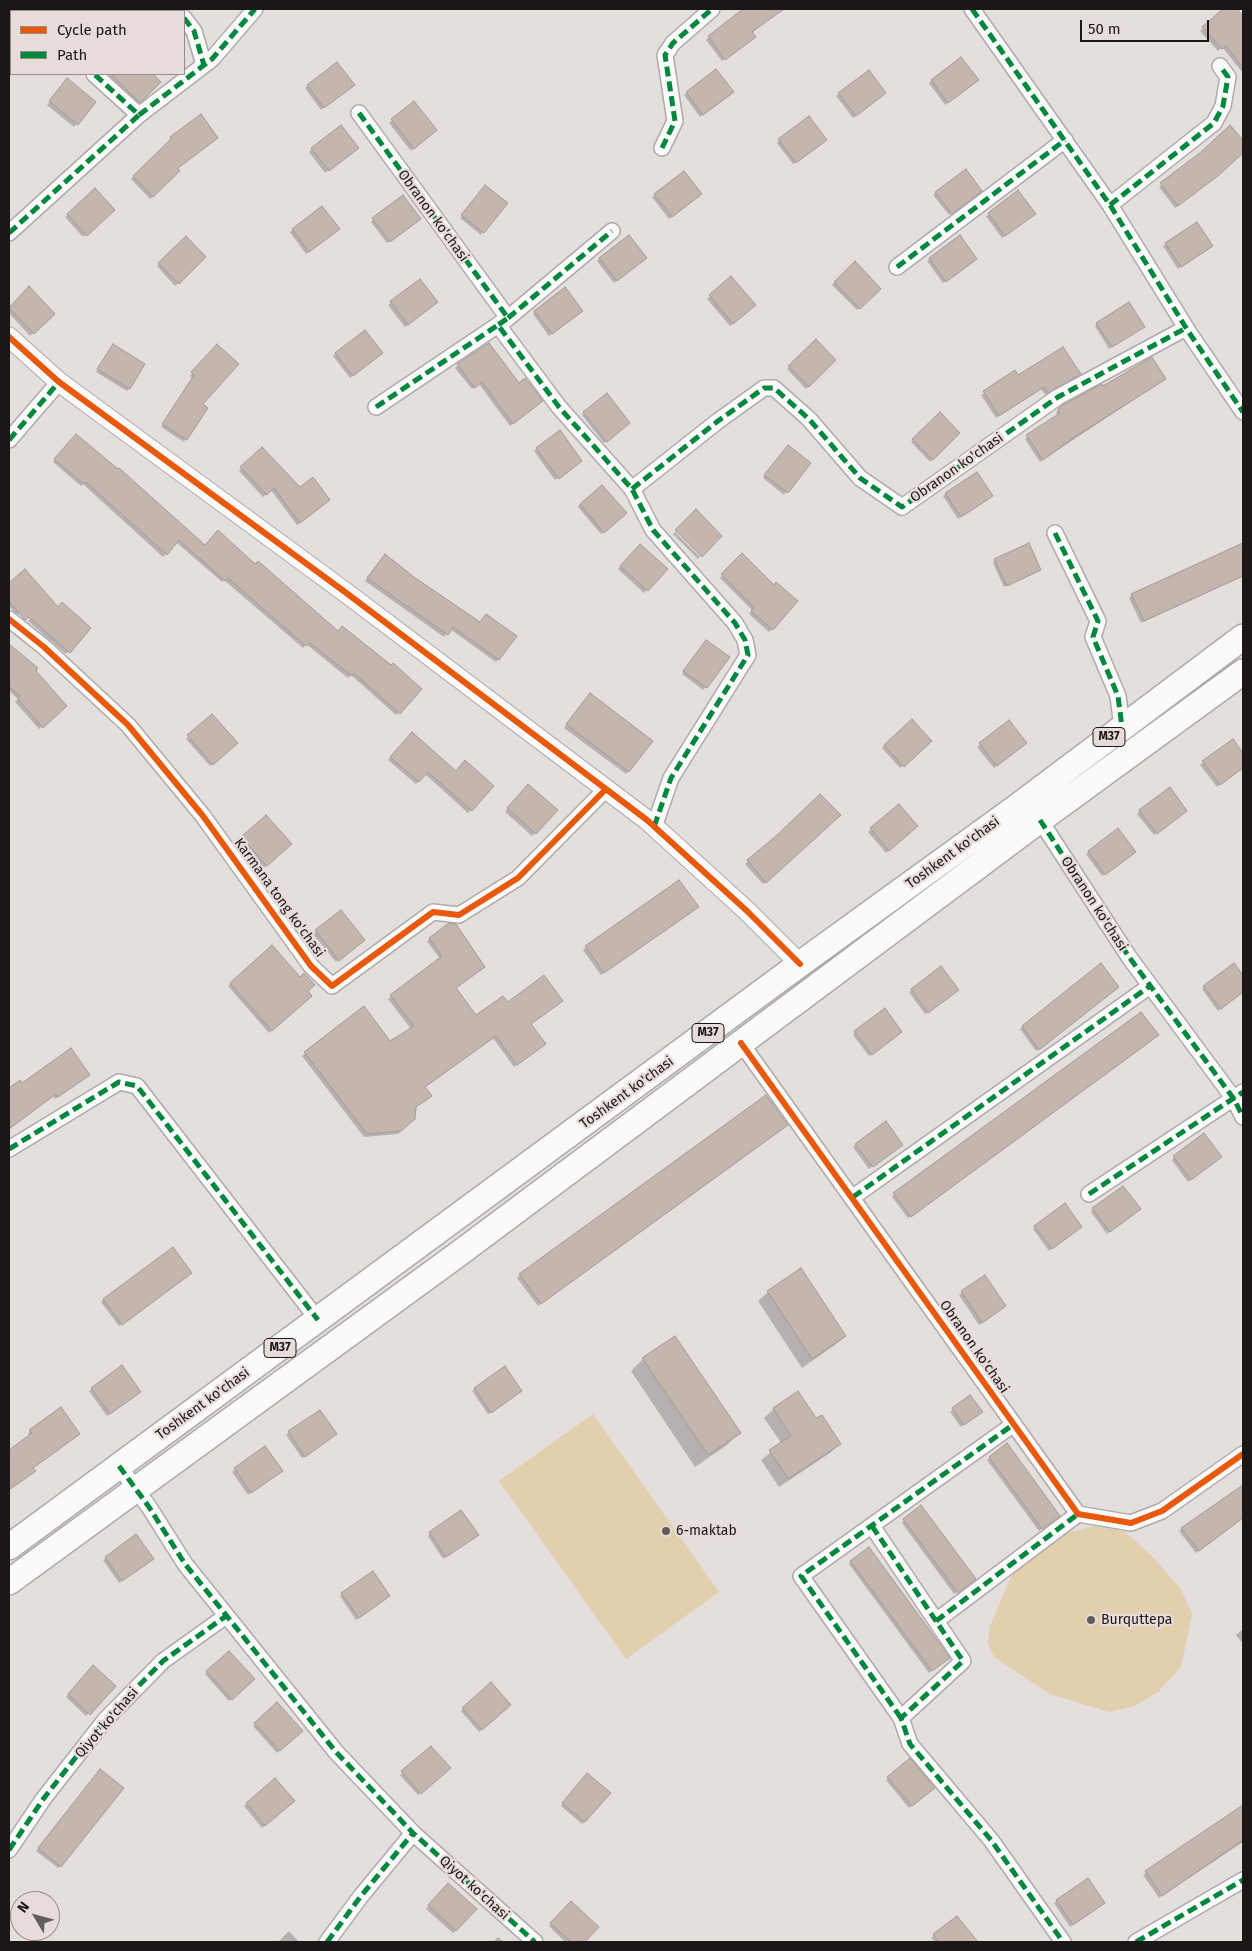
<!DOCTYPE html>
<html>
<head>
<meta charset="utf-8">
<style>
  body { margin:0 }
  #map { position:relative; width:1252px; height:1951px; overflow:hidden; background:#e4dedc; font-family:"Fira Sans",sans-serif }
  canvas { display:block }
  .frame { position:absolute; inset:0; border:10px solid #1b1716; pointer-events:none }
  .legend { position:absolute; left:10px; top:10px; width:175px; height:65px; box-sizing:border-box; background:#e7dcd9; border:1px solid #958d8b; margin:0; padding:6px 9px; list-style:none; font-size:15px; color:#1b1716 }
  .legend li { display:flex; align-items:center; gap:10px; height:25px }
  .legend b { width:25px; border:1px solid #958d8b }
  .north { position:absolute; left:10px; top:1891px; width:50px; height:50px; box-sizing:border-box; background:#e7dcd9; border:1px solid #958d8b; border-radius:50%; rotate:307deg; font-size:14px; font-weight:700; line-height:20px; text-align:center; color:#1b1716 }
  .north::after { content:''; display:block; margin:auto; width:18px; height:22px; background:#615d5b; clip-path:polygon(50% 0,100% 100%,50% 72%,0 100%) }
  .scale { position:absolute; left:1080px; top:20px; width:129px; height:22px; box-sizing:border-box; border:2px solid #1b1716; border-top:0; padding-left:6px; font-size:15px; line-height:18px; white-space:nowrap; color:#1b1716; -webkit-text-stroke:4px #e7dcd9; paint-order:stroke }
</style>
</head>
<body>
<div id="map">
<canvas width="1252" height="1951"></canvas>
<div class="frame"></div>
<ul class="legend">
<li><b style="height:6px;background:#e8590c"></b>Cycle path</li>
<li><b style="height:6px;background:#00873e"></b>Path</li>
</ul>
<div class="north">N</div>
<div class="scale">50 m</div>
</div>
<script>
const g = document.querySelector('canvas').getContext('2d');
g.lineJoin = 'round';
function fill(path, color) {
  g.fillStyle = color;
  g.fill(path, 'evenodd');
}
function poly(rows) {
  const path = new Path2D();
  for (const r of rows) {
    path.moveTo(r[0], r[1]);
    for (let i = 2; i < r.length; i += 2) path.lineTo(r[i], r[i + 1]);
  }
  return path;
}
function strokePath(path, color, width, dash) {
  g.strokeStyle = color;
  g.lineWidth = width;
  g.lineCap = dash ? 'butt' : 'round';
  g.setLineDash(dash || []);
  g.stroke(path);
}
function write(font, color, halo, rows, align = 'center') {
  g.font = font + ' "Fira Sans",sans-serif';
  g.lineWidth = 4.5;
  g.setLineDash([]);
  g.textBaseline = 'middle';
  g.strokeStyle = halo;
  g.fillStyle = color;
  for (const [text, x, y, turn = 0] of rows) {
    g.save();
    g.translate(x, y);
    g.rotate((+turn || 0) * Math.PI / 180);
    g.textAlign = isNaN(turn) ? turn : align;
    if (halo) g.strokeText(text, 0, 0);
    g.fillText(text, 0, 0);
    g.restore();
  }
}
fill(poly([
  [593,1414,719,1592,626,1659,499,1481],
  [1094,1526,1124,1531,1151,1555,1181,1589,1192,1614,1181,1667,1159,1691,1135,1706,1109,1712,1050,1694,994,1657,988,1643,990,1626,1011,1577,1034,1553,1062,1534]
]), '#e1cfae');
fill(poly([
  [35,9,81,9,83,11,38,11],
  [743,9,783,9,751,33,751,39,722,61,706,40],
  [1225,9,1235,9,1243,18,1243,73,1222,47,1218,51,1200,31],
  [9,20,11,22,11,63,9,61],
  [961,58,974,83,945,105,929,83],
  [337,64,350,88,321,110,305,88],
  [716,71,730,95,700,117,684,95],
  [108,74,151,74,159,82,136,104],
  [64,83,95,102,74,127,47,105],
  [839,94,882,96,853,118,836,96],
  [413,103,433,133,411,151,389,123],
  [200,116,177,169,179,171,150,199,131,179,170,143,168,141,171,138],
  [1230,127,1243,141,1243,151,1215,178,1175,208,1159,187,1202,153],
  [779,140,822,142,793,164,777,143],
  [312,149,355,151,325,173,309,152],
  [483,189,483,232,481,235,460,218],
  [95,190,113,210,83,237,65,217],
  [936,193,978,193,949,215,933,195],
  [655,195,698,197,669,219,652,197],
  [322,208,336,232,306,254,290,232],
  [989,214,1032,216,1002,238,986,216],
  [373,219,416,221,387,243,371,222],
  [186,238,204,257,175,286,157,266],
  [1166,244,1209,249,1178,269,1163,246],
  [600,258,643,260,614,283,597,261],
  [930,259,973,262,943,283,927,261],
  [855,263,880,288,857,310,832,285],
  [731,278,751,308,730,326,707,299],
  [420,280,434,304,405,327,388,305],
  [29,288,53,314,30,336,9,313,9,307],
  [535,312,578,314,549,336,533,314],
  [1097,324,1140,329,1109,349,1095,326],
  [816,341,835,360,806,389,787,369],
  [113,346,129,388,127,391,96,372],
  [217,346,201,405,184,442,161,427,192,378,190,376],
  [336,354,379,356,350,378,333,356],
  [458,365,519,384,539,404,510,426,479,384,472,389,455,368],
  [1018,377,1076,377,1045,395,1041,389,996,418,981,395],
  [1162,381,1040,462,1025,439,1058,416,1056,412,1058,410,1102,387],
  [584,413,626,426,604,443,582,415],
  [940,414,959,433,930,462,911,442],
  [73,438,205,546,255,565,338,632,420,689,396,715,351,675,348,678,306,644,303,648,224,580,222,582,176,542,163,557,83,484,81,486,53,462],
  [262,449,299,488,326,502,297,525,271,490,263,497,239,471],
  [537,449,578,463,555,480,534,451],
  [785,449,809,463,784,495,763,478],
  [946,494,989,499,958,519,943,496],
  [580,504,622,516,601,534,578,507],
  [675,532,700,557,698,559,673,534],
  [1243,544,1243,576,1141,623,1129,598,1132,595],
  [640,545,666,570,644,593,618,569],
  [742,555,773,586,796,602,769,632,749,614,752,610,720,578],
  [382,558,480,623,515,637,496,662,450,629,444,637,365,581],
  [995,560,1040,569,1004,587,993,563],
  [25,571,42,596,17,615,9,606,9,584],
  [46,600,89,628,66,654,28,621],
  [703,644,706,687,703,690,682,674],
  [9,646,37,669,35,671,66,706,39,729,15,702,18,699,9,691],
  [587,697,628,771,626,774,564,728],
  [212,715,236,743,210,766,186,739],
  [912,721,930,741,900,768,882,748],
  [1009,721,1023,745,994,768,977,747],
  [412,734,455,772,492,786,468,813,425,774,416,784,388,760],
  [1233,741,1243,755,1243,767,1217,787,1200,765],
  [528,785,556,810,532,836,505,812],
  [899,806,914,829,886,853,868,832],
  [1140,811,1183,813,1154,835,1137,814],
  [839,815,763,884,745,864,777,837],
  [266,817,290,844,264,868,240,841],
  [1118,830,1132,854,1102,876,1086,854],
  [695,909,601,975,583,950,612,928],
  [340,912,360,943,336,962,313,934],
  [450,925,455,988,475,1017,507,1004,530,1024,542,1046,514,1067,493,1038,424,1088,415,1108,414,1119,398,1134,364,1137,302,1056,363,1008,390,1042,411,1029,388,999,440,959,427,941],
  [272,947,310,996,269,1033,228,986],
  [1234,964,1243,977,1243,992,1218,1011,1202,989],
  [1101,965,1068,1027,1036,1051,1020,1029],
  [912,990,955,992,925,1014,909,992],
  [855,1032,898,1034,869,1056,853,1035],
  [1155,1038,908,1218,892,1197,894,1194],
  [86,1077,55,1099,53,1096,9,1128,9,1090,20,1082,22,1084],
  [784,1127,538,1306,517,1278,520,1275],
  [856,1145,899,1147,869,1169,853,1147],
  [1174,1157,1217,1160,1188,1182,1172,1160],
  [1093,1209,1136,1212,1107,1234,1091,1212],
  [1035,1227,1078,1229,1049,1251,1033,1229],
  [801,1270,845,1336,835,1345,802,1368,758,1301,768,1292],
  [188,1276,119,1326,101,1302,104,1299],
  [984,1276,1002,1308,979,1325,959,1295],
  [643,1359,739,1433,727,1445,695,1467,631,1371],
  [505,1367,518,1393,488,1414,472,1391],
  [92,1389,137,1394,107,1416,89,1391],
  [970,1397,979,1414,961,1427,950,1412],
  [61,1409,32,1468,31,1474,9,1489,9,1452,30,1436,28,1434,30,1431],
  [774,1409,816,1420,839,1444,830,1453,779,1487,761,1460,782,1444,764,1418],
  [289,1432,336,1434,302,1458,286,1435],
  [265,1448,278,1473,248,1495,232,1472],
  [990,1458,1056,1518,1039,1531,987,1460],
  [1243,1486,1243,1517,1196,1553,1179,1531],
  [904,1520,972,1582,954,1594,902,1523],
  [430,1533,474,1537,443,1559,428,1536],
  [106,1558,150,1561,119,1583,103,1560],
  [851,1562,945,1660,929,1673,849,1564],
  [342,1594,386,1598,356,1620,340,1596],
  [1243,1629,1243,1644,1236,1635],
  [229,1652,253,1679,229,1701,205,1674],
  [94,1667,114,1686,86,1716,66,1697],
  [491,1684,510,1705,479,1732,461,1711],
  [277,1704,301,1731,277,1753,253,1726],
  [431,1747,449,1768,418,1795,400,1775],
  [98,1773,60,1866,58,1868,36,1851],
  [585,1778,584,1822,582,1824,561,1806],
  [888,1778,930,1790,909,1808,886,1780],
  [275,1780,291,1804,262,1828,244,1806],
  [1243,1807,1243,1842,1159,1898,1143,1875],
  [448,1885,475,1909,453,1933,426,1909],
  [1057,1901,1101,1906,1070,1927,1054,1903],
  [571,1902,598,1927,583,1942,565,1942,549,1926],
  [957,1917,976,1942,935,1942,931,1938],
  [289,1931,299,1942,278,1942],
  [498,1937,504,1942,493,1942]
]), '#0003');
const building = poly([
  [743,9,784,9,752,32,756,37,725,60,708,36,743,9],
  [1223,9,1237,9,1243,16,1243,68,1226,46,1222,49,1202,27,1223,9],
  [961,57,979,80,948,103,931,80,961,57],
  [337,62,355,85,324,108,307,85,337,62],
  [716,69,734,92,703,115,686,92,716,69],
  [869,70,886,93,856,116,838,93,869,70],
  [111,74,153,74,161,82,140,103,111,74],
  [67,78,96,102,78,125,49,101,67,78],
  [414,101,437,130,414,149,391,119,414,101],
  [201,114,218,138,178,168,180,171,153,197,133,176,171,139,170,137,201,114],
  [809,116,827,140,796,163,778,139,809,116],
  [341,125,359,148,329,171,311,148,341,125],
  [1230,125,1243,140,1243,153,1219,175,1178,206,1160,183,1201,152,1230,125],
  [966,169,982,191,952,214,935,192,966,169],
  [684,171,702,194,672,217,654,194,684,171],
  [485,185,508,203,484,233,461,215,485,185],
  [95,188,115,210,87,236,67,214,95,188],
  [1018,190,1036,214,1005,236,988,213,1018,190],
  [403,195,421,219,390,242,372,218,403,195],
  [322,206,340,229,309,252,292,229,322,206],
  [1197,222,1213,246,1181,267,1165,243,1197,222],
  [629,235,647,258,617,281,599,258,629,235],
  [960,235,977,259,946,282,929,258,960,235],
  [186,236,206,257,179,284,158,263,186,236],
  [855,261,881,289,860,309,834,282,855,261],
  [731,276,756,305,733,324,709,295,731,276],
  [420,279,438,302,408,325,390,301,420,279],
  [29,286,55,314,34,334,9,308,29,286],
  [565,287,583,311,552,334,534,311,565,287],
  [1129,302,1145,327,1112,347,1096,323,1129,302],
  [365,330,383,353,353,376,335,353,365,330],
  [816,339,836,360,809,387,788,366,816,339],
  [489,343,519,383,525,378,543,401,513,424,482,382,475,388,457,364,489,343],
  [113,344,145,364,130,389,97,369,113,344],
  [217,344,239,364,203,404,208,408,187,440,162,424,194,375,191,372,217,344],
  [1063,347,1081,374,1048,393,1044,387,999,416,983,391,1015,370,1018,375,1063,347],
  [1152,357,1166,379,1073,438,1043,460,1026,435,1060,413,1058,409,1063,405,1102,384,1103,386,1152,357],
  [607,393,630,423,607,442,583,412,607,393],
  [940,412,960,433,933,460,912,439,940,412],
  [560,430,582,461,559,479,536,448,560,430],
  [76,434,118,469,119,468,205,545,218,530,255,564,258,561,338,631,342,626,391,665,393,663,422,689,400,714,354,673,352,676,310,643,306,646,228,578,225,581,179,540,167,555,86,482,84,484,54,459,76,434],
  [788,445,811,463,788,493,764,475,788,445],
  [262,447,300,487,313,477,330,500,300,523,274,488,267,495,240,467,262,447],
  [977,472,993,496,961,517,945,493,977,472],
  [602,485,627,513,604,533,580,504,602,485],
  [696,509,722,536,702,557,675,530,696,509],
  [1029,543,1041,570,1007,586,994,559,1029,543],
  [1243,543,1243,576,1144,621,1131,594,1243,543],
  [640,544,668,569,648,591,620,566,640,544],
  [742,553,774,585,776,582,798,601,773,630,751,611,754,607,721,574,742,553],
  [385,554,414,577,480,622,486,614,517,636,499,660,453,627,448,635,367,578,385,554],
  [25,569,58,607,62,602,91,628,70,653,29,617,25,620,9,601,9,583,25,569],
  [706,640,730,657,707,688,683,671,706,640],
  [9,644,38,668,36,671,67,706,43,728,17,698,20,696,9,687,9,644],
  [590,693,653,741,629,772,566,724,590,693],
  [212,714,238,743,213,765,187,735,212,714],
  [912,719,932,741,904,767,884,745,912,719],
  [1009,720,1027,743,997,766,979,743,1009,720],
  [412,732,456,771,465,760,494,786,472,811,428,772,419,782,390,757,412,732],
  [1233,739,1243,753,1243,768,1220,785,1202,761,1233,739],
  [528,784,558,810,536,834,507,808,528,784],
  [1170,787,1187,811,1157,834,1139,810,1170,787],
  [820,794,841,815,766,883,747,860,776,836,820,794],
  [899,804,918,826,889,851,870,828,899,804],
  [266,815,292,844,267,866,241,837,266,815],
  [1118,828,1136,852,1105,875,1088,851,1118,828],
  [679,880,699,907,604,973,585,946,679,880],
  [341,910,365,940,339,961,315,930,341,910],
  [449,923,456,924,485,967,456,988,476,1015,503,996,508,1002,544,975,563,1001,531,1024,546,1044,517,1065,496,1036,425,1087,432,1096,416,1107,415,1119,401,1131,367,1134,304,1052,364,1006,390,1041,414,1026,390,995,442,956,429,938,449,923],
  [272,945,300,977,304,973,315,985,308,991,312,996,272,1031,230,983,272,945],
  [1101,963,1119,987,1039,1050,1022,1026,1101,963],
  [1234,963,1243,975,1243,992,1221,1009,1203,986,1234,963],
  [941,966,959,990,928,1013,911,989,941,966],
  [885,1008,902,1032,872,1055,854,1031,885,1008],
  [1141,1012,1159,1035,911,1217,893,1193,1141,1012],
  [71,1048,90,1075,58,1097,56,1094,9,1129,9,1088,20,1080,22,1083,71,1048],
  [766,1095,788,1125,541,1304,519,1274,766,1095],
  [886,1121,903,1145,873,1167,855,1144,886,1121],
  [1204,1133,1222,1157,1191,1180,1173,1156,1204,1133],
  [1123,1186,1141,1209,1110,1232,1092,1208,1123,1186],
  [1065,1203,1082,1227,1052,1249,1034,1226,1065,1203],
  [173,1247,192,1273,122,1325,103,1299,173,1247],
  [801,1268,846,1336,812,1359,767,1291,801,1268],
  [985,1275,1006,1306,982,1323,961,1291,985,1275],
  [675,1336,741,1433,708,1455,642,1358,675,1336],
  [122,1365,141,1392,110,1414,91,1388,122,1365],
  [505,1366,522,1391,491,1413,474,1388,505,1366],
  [798,1391,816,1418,822,1415,841,1444,788,1479,769,1450,791,1436,773,1408,798,1391],
  [970,1395,983,1412,964,1425,952,1408,970,1395],
  [61,1407,80,1434,33,1468,36,1471,9,1490,9,1450,32,1433,29,1430,61,1407],
  [320,1410,337,1434,305,1457,288,1431,320,1410],
  [1007,1443,1060,1516,1042,1529,989,1457,1007,1443],
  [265,1446,283,1471,251,1493,234,1468,265,1446],
  [1243,1485,1243,1518,1199,1551,1181,1528,1243,1485],
  [921,1505,976,1579,958,1593,903,1519,921,1505],
  [461,1510,479,1535,446,1557,429,1532,461,1510],
  [136,1534,154,1559,122,1581,105,1557,136,1534],
  [869,1547,950,1658,932,1671,850,1561,869,1547],
  [373,1571,390,1596,359,1618,341,1593,373,1571],
  [229,1651,255,1679,232,1700,206,1671,229,1651],
  [93,1665,116,1686,90,1715,68,1694,93,1665],
  [491,1682,511,1705,482,1730,462,1708,491,1682],
  [277,1702,303,1731,280,1751,254,1723,277,1702],
  [431,1746,451,1768,421,1794,401,1771,431,1746],
  [910,1758,935,1788,912,1806,887,1777,910,1758],
  [100,1769,124,1788,61,1867,38,1848,100,1769],
  [587,1773,611,1793,585,1822,562,1803,587,1773],
  [275,1778,295,1801,265,1826,246,1803,275,1778],
  [1243,1805,1243,1840,1162,1896,1145,1871,1243,1805],
  [1088,1878,1105,1903,1073,1925,1056,1900,1088,1878],
  [448,1883,477,1909,456,1931,428,1905,448,1883],
  [571,1901,599,1927,585,1942,571,1942,550,1923,571,1901],
  [957,1916,978,1942,939,1942,933,1934,957,1916]
]);
fill(building, '#c4b6ad');
strokePath(building, '#9f9a98', 1);
const minor = poly([
  [23,9,26,11],
  [972,9,1110,205,1188,331,1243,412],
  [184,18,194,31,204,65],
  [359,113,508,318,498,325],
  [139,115,212,59,255,9],
  [662,148,675,121,665,55,673,43,712,9],
  [1110,205,1214,123,1223,106,1228,77,1220,66],
  [9,233,139,115,94,74],
  [897,267,1065,140],
  [508,318,612,231],
  [376,407,498,325,559,407,632,489,653,530,735,623,745,640,748,655,671,778,654,827],
  [9,440,59,382],
  [632,489,718,421,764,388,774,388,809,419,860,478,902,507,1058,397,1186,328],
  [1055,533,1098,621,1093,637,1118,696,1122,727],
  [9,619,44,647,128,725,203,816,311,966,332,986,433,912,459,915,518,878,606,789],
  [1040,820,1129,957,1234,1099,1243,1117],
  [741,1043,1078,1514,1131,1523,1162,1511,1243,1454],
  [9,1149,119,1082,137,1086,318,1320],
  [1089,1194,1243,1092],
  [853,1197,1150,986],
  [119,1466,149,1507,185,1564,336,1752,413,1833,535,1942],
  [872,1526,963,1661,901,1718,910,1744,991,1840,1063,1942],
  [936,1621,1078,1514],
  [901,1718,801,1576,1014,1424],
  [9,1850,44,1798,105,1720,163,1661,226,1616],
  [327,1942,361,1896,413,1833],
  [1136,1942,1243,1880]
]);
const tertiary = poly([
  [9,337,59,382,345,592,647,820,747,911,800,964]
]);
const trunk = poly([
  [9,1547,800,964,1014,809,1243,637],
  [9,1582,457,1255,1029,828,1243,672]
]);
strokePath(minor, '#afaaa9', 18);
strokePath(tertiary, '#afaaa9', 21);
strokePath(trunk, '#afaaa9', 28);
strokePath(minor, '#fbfafa', 15);
strokePath(tertiary, '#fbfafa', 19);
strokePath(trunk, '#fbfafa', 25);
strokePath(poly([
  [23,9,26,11],
  [177,9,179,11],
  [972,9,1110,205,1188,331,1243,412],
  [184,18,194,31,204,65],
  [359,113,508,318,498,325],
  [139,115,212,59,255,9],
  [662,148,675,121,665,55,673,43,712,9],
  [1110,205,1214,123,1223,106,1228,77,1220,66],
  [9,233,139,115,94,74],
  [897,267,1065,140],
  [508,318,612,231],
  [376,407,498,325,559,407,632,489,653,530,735,623,745,640,748,655,671,778,654,827],
  [9,440,59,382],
  [632,489,718,421,764,388,774,388,809,419,860,478,902,507,1058,397,1186,328],
  [1055,533,1098,621,1093,637,1118,696,1122,727],
  [1040,820,1129,957,1234,1099,1243,1117],
  [9,1149,119,1082,137,1086,318,1320],
  [1089,1194,1243,1092],
  [853,1197,1150,986],
  [119,1466,149,1507,185,1564,336,1752,413,1833,535,1942],
  [872,1526,963,1661,901,1718,910,1744,991,1840,1063,1942],
  [936,1621,1078,1514],
  [901,1718,801,1576,1014,1424],
  [9,1850,44,1798,105,1720,163,1661,226,1616],
  [327,1942,361,1896,413,1833],
  [1136,1942,1243,1880]
]), '#00873e', 5, [10, 5]);
strokePath(poly([
  [9,337,59,382,345,592,647,820,747,911,800,964],
  [9,619,44,647,128,725,203,816,311,966,332,986,433,912,459,915,518,878,606,789],
  [741,1043,1078,1514,1131,1523,1162,1511,1243,1454]
]), '#e8590c', 6);
for (const [x, y, r, color] of [
  [666,1531,5,"#615d5b"],
  [1091,1620,5,"#615d5b"]
]) {
  const dot = new Path2D();
  dot.arc(x, y, r, 0, 2 * Math.PI);
  g.fillStyle = color;
  g.fill(dot);
  strokePath(dot, '#e7dcd9', 2);
}
for (const [x, y, w] of [
  [1109,737,32],
  [708,1033,32],
  [280,1348,32]
]) {
  const box = new Path2D();
  box.roundRect(x - w / 2, y - 9.5, w, 19, 4);
  g.fillStyle = '#e7dcd9';
  g.fill(box);
  strokePath(box, '#1b1716', 1);
}
write('bold 12px', '#1b1716', null, [
  ["M37",1109,737],
  ["M37",708,1033],
  ["M37",280,1348]
]);
write('14px', '#1b1716', '#e7dcd9', [
  ["Obranon ko'chasi",433,216,54],
  ["Obranon ko'chasi",957,468,-35],
  ["Toshkent ko'chasi",953,853,-36],
  ["Karmana tong ko'chasi",279,898,54],
  ["Obranon ko'chasi",1094,904,57],
  ["Toshkent ko'chasi",627,1093,-36],
  ["Obranon ko'chasi",974,1347,55],
  ["Toshkent ko'chasi",203,1404,-36],
  ["Qiyot ko'chasi",107,1723,-49],
  ["Qiyot ko'chasi",474,1888,42]
]);
write('14px', '#1b1716', '#e7dcd9', [
  ["6-maktab",676,1531],
  ["Burquttepa",1101,1620]
], 'left');
</script>
</body>
</html>
